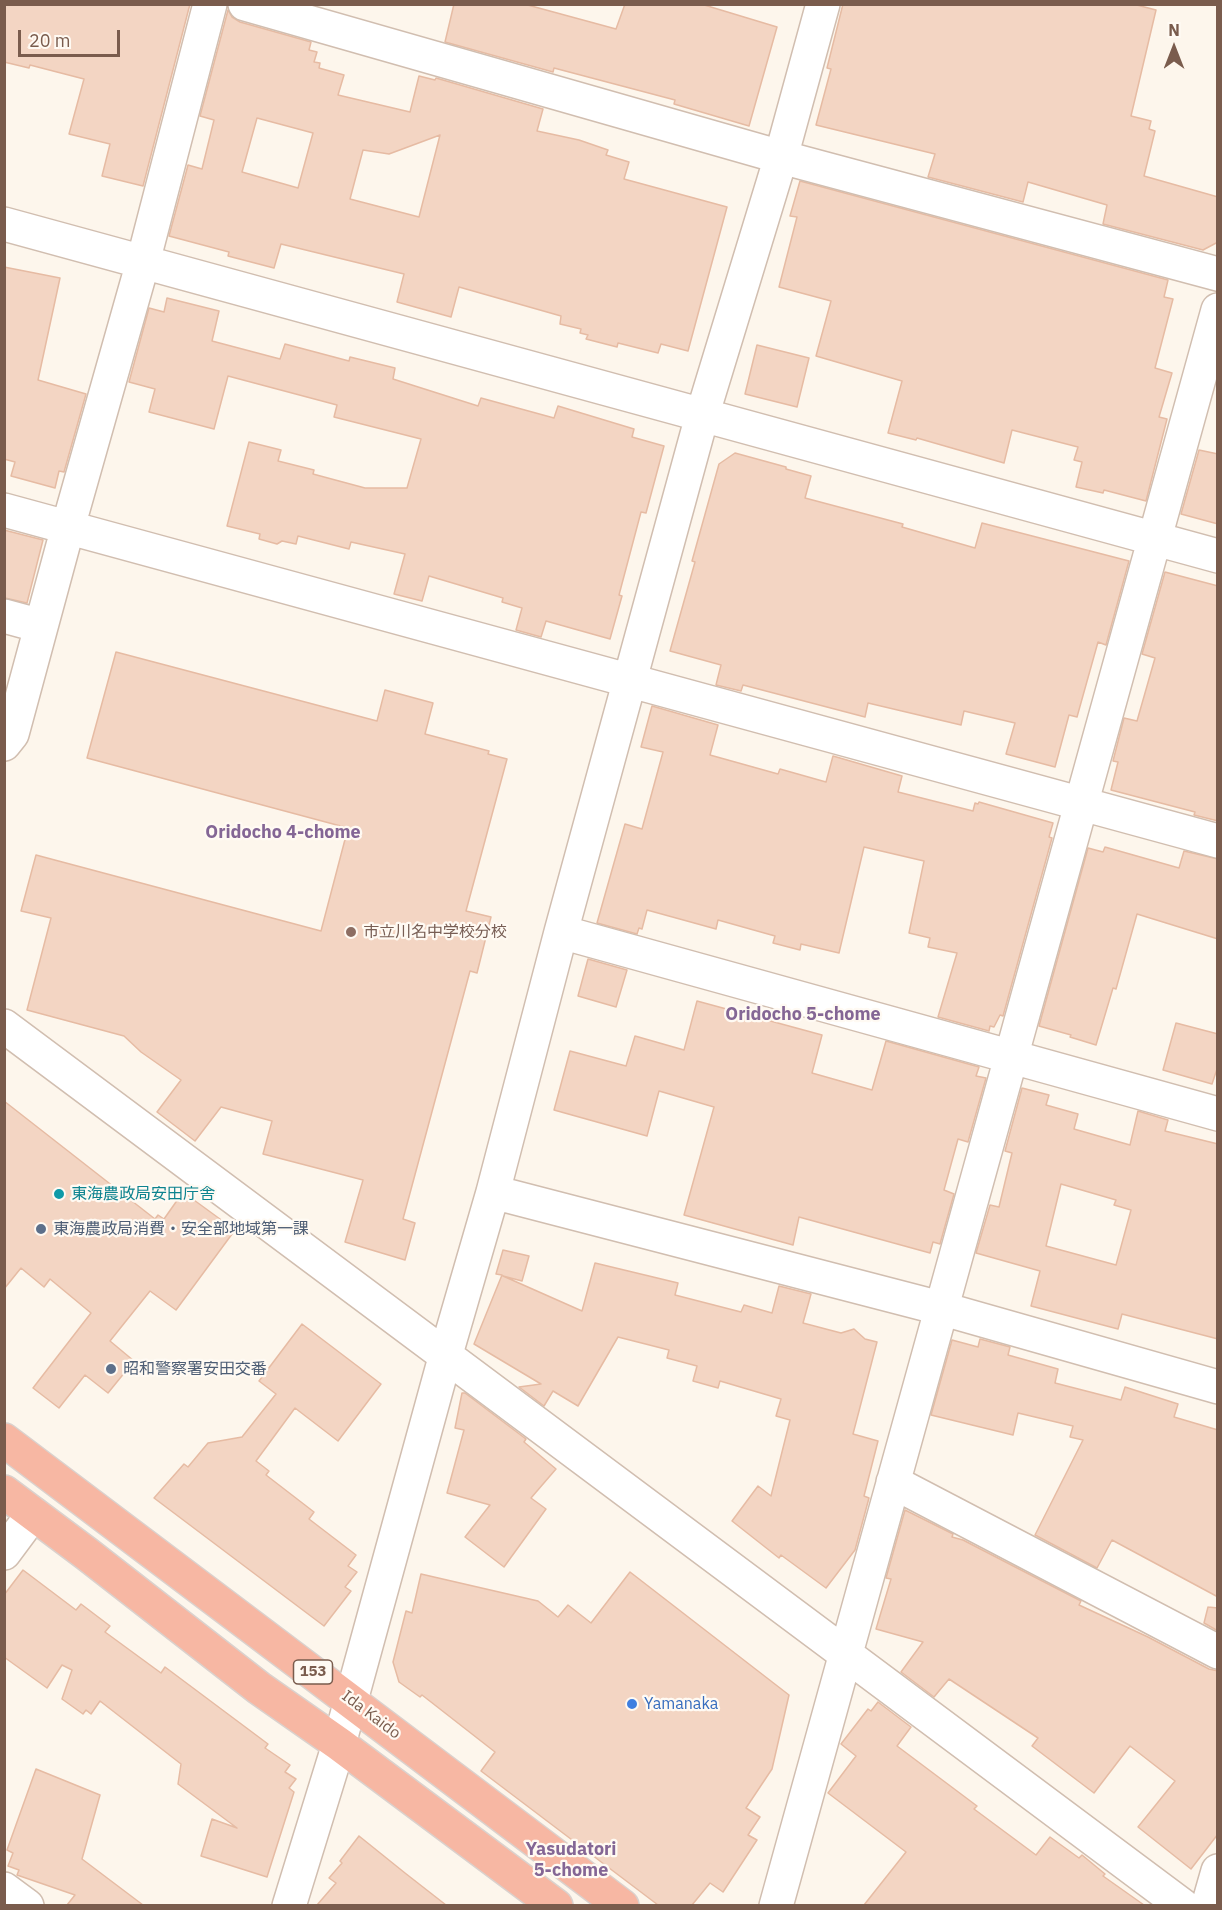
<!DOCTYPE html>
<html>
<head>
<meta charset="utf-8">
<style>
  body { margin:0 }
  #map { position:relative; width:1222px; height:1910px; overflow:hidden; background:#fdf6ec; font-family:"IBM Plex Sans",sans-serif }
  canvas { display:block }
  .frame { position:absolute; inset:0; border:6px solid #7a5c4d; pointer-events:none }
  .north { position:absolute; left:1144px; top:18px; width:60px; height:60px; -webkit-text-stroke:4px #fffaf3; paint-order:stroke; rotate:0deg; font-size:16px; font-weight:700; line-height:24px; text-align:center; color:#7a5c4d }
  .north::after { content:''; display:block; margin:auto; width:21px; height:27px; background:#7a5c4d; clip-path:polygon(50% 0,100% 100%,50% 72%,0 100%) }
  .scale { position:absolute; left:18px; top:30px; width:102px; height:27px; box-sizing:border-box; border:3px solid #7a5c4d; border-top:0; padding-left:8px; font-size:18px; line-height:21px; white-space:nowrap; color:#7a5c4d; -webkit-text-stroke:4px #fffaf3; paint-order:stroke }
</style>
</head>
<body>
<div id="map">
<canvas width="1222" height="1910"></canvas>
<div class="frame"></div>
<div class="north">N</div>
<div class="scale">20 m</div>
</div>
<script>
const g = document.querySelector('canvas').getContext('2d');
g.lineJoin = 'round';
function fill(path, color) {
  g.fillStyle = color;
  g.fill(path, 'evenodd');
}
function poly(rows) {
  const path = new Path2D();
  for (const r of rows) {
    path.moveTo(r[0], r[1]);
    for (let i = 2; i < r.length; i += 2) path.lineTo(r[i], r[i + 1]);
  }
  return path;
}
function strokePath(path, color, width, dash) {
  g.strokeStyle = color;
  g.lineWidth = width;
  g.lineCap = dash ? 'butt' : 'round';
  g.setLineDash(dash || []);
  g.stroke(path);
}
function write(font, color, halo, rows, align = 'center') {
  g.font = font + ' "IBM Plex Sans","Noto Sans JP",sans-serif';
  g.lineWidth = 4.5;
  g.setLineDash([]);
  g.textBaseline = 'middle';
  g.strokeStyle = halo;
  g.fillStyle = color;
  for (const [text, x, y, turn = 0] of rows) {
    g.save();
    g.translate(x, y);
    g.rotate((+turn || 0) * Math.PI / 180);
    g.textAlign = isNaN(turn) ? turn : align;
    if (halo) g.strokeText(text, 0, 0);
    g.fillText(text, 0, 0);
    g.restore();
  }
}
const building = poly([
  [4,4,190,4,143,186,102,176,110,144,69,134,84,79,30,65,29,68,4,62,4,4],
  [454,4,524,4,616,29,625,4,701,4,777,27,749,126,674,104,675,100,554,68,553,72,445,42,454,4],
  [843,4,1133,4,1156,10,1131,116,1151,121,1149,129,1155,131,1144,176,1218,197,1218,242,1203,250,1103,224,1107,205,1028,182,1023,202,928,177,935,154,816,125,831,69,827,68,843,4],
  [228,10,232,17,240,22,311,42,309,50,317,52,314,62,320,63,319,68,344,75,338,95,410,112,419,76,435,80,436,78,543,109,537,131,579,140,608,150,606,155,629,162,624,179,727,207,688,351,661,344,658,353,618,343,617,347,586,339,588,335,580,333,581,329,560,324,561,316,459,287,451,317,397,302,404,274,281,244,274,268,228,256,229,252,169,236,188,165,202,169,214,120,200,116,228,10],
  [257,118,313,133,298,188,242,172,257,118],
  [440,135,419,217,350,199,363,150,389,154,440,135],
  [800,181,1168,280,1164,297,1173,299,1155,368,1172,373,1159,417,1167,419,1146,501,1104,490,1103,493,1076,487,1082,462,1074,460,1078,447,1012,430,1004,463,917,438,916,440,888,433,902,381,816,356,831,301,779,287,797,217,790,216,800,181],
  [4,267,60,278,38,380,86,394,64,472,59,471,55,488,11,476,15,462,4,459,4,267],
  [167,298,219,311,212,341,280,359,285,344,349,361,350,357,395,368,393,379,478,406,481,398,554,418,558,406,634,429,632,437,664,446,646,513,641,512,619,595,622,596,610,639,546,621,541,637,516,630,522,608,502,602,503,598,429,576,422,601,394,594,405,554,351,542,349,549,298,536,296,544,282,541,277,544,259,539,260,534,227,526,249,442,281,450,278,461,314,470,313,474,365,488,407,488,421,439,334,417,337,405,228,376,214,429,149,412,155,389,129,382,149,308,164,312,167,298],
  [757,345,809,358,797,407,745,394,757,345],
  [1199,450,1218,454,1218,524,1181,514,1199,450],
  [735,453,786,467,786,469,811,476,805,498,903,524,902,527,975,548,982,523,1129,561,1106,645,1098,642,1077,717,1069,715,1055,767,1006,754,1015,723,964,711,961,725,868,703,865,717,743,685,741,691,716,685,721,665,670,651,695,562,692,561,719,464,735,453],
  [4,530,43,540,27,603,5,598,4,530],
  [1165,572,1218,586,1218,821,1194,815,1195,812,1111,790,1118,762,1113,761,1124,718,1137,721,1155,658,1142,654,1165,572],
  [116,652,377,721,385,690,433,703,425,734,489,751,488,754,507,759,466,911,491,917,477,973,470,971,403,1219,415,1223,405,1260,345,1242,363,1180,263,1154,272,1121,221,1107,195,1141,157,1112,181,1080,141,1052,124,1036,27,1010,51,918,21,911,36,855,321,931,348,828,87,758,116,652],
  [652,706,718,725,710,755,778,774,780,769,826,782,833,756,902,776,898,792,973,811,975,803,978,804,979,802,1053,823,1049,837,1052,838,1003,1016,1000,1015,994,1027,990,1026,989,1031,938,1017,957,953,928,947,930,938,909,933,924,861,864,847,839,953,801,944,800,950,773,943,775,936,718,920,716,929,647,910,642,929,639,928,637,934,597,923,625,824,642,829,663,752,641,747,652,706],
  [1105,847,1179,868,1184,851,1218,859,1218,939,1137,914,1116,989,1113,988,1096,1045,1070,1037,1071,1035,1039,1026,1088,848,1103,852,1105,847],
  [588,959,627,970,616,1007,578,996,588,959],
  [697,1001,822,1035,812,1073,872,1090,886,1041,979,1067,976,1076,986,1078,968,1142,958,1139,944,1190,954,1194,940,1244,933,1242,930,1253,799,1217,793,1245,684,1215,714,1107,659,1091,647,1136,554,1110,570,1051,626,1066,635,1036,684,1050,697,1001],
  [1176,1023,1218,1034,1218,1066,1212,1084,1163,1070,1176,1023],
  [1022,1088,1049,1095,1046,1105,1078,1114,1074,1129,1130,1145,1138,1111,1168,1120,1165,1131,1218,1144,1218,1339,1122,1314,1118,1329,1031,1306,1040,1271,976,1253,990,1205,999,1207,1012,1153,1005,1151,1022,1088],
  [1061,1184,1116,1200,1114,1205,1131,1210,1116,1265,1046,1246,1061,1184],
  [4,1101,155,1219,158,1215,164,1219,183,1192,235,1230,176,1310,150,1291,110,1341,134,1361,108,1393,85,1375,59,1408,33,1388,91,1313,50,1279,44,1287,21,1268,4,1289,4,1101],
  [503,1250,529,1256,522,1281,503,1276,582,1311,595,1263,678,1283,675,1295,741,1312,744,1305,772,1313,779,1286,811,1294,803,1323,841,1333,854,1329,865,1339,877,1342,853,1434,878,1441,864,1496,869,1498,855,1550,826,1588,781,1555,779,1558,732,1521,758,1486,771,1496,790,1420,776,1416,781,1399,720,1381,718,1388,693,1381,697,1366,667,1358,669,1350,618,1337,578,1406,553,1391,544,1406,519,1387,541,1384,474,1344,502,1275,496,1274,503,1250],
  [302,1324,381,1384,338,1441,295,1408,256,1461,269,1471,266,1475,314,1512,309,1519,356,1555,348,1566,357,1572,345,1587,351,1591,324,1626,154,1498,184,1464,188,1467,208,1443,242,1437,276,1394,259,1381,302,1324],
  [980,1339,1010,1347,1008,1355,1058,1369,1055,1383,1121,1400,1125,1387,1178,1404,1174,1417,1218,1430,1218,1597,1112,1540,1097,1568,1035,1535,1083,1440,1070,1437,1073,1426,1018,1413,1013,1435,931,1415,952,1340,978,1347,980,1339],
  [462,1393,465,1393,526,1439,524,1442,556,1469,531,1498,546,1509,504,1567,465,1537,490,1505,447,1493,464,1430,455,1428,462,1393],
  [905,1510,953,1534,952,1537,963,1540,1081,1601,1079,1605,1148,1637,1209,1669,1218,1671,1218,1834,1191,1869,1138,1827,1175,1781,1130,1746,1094,1793,1032,1746,1038,1738,949,1679,934,1697,901,1672,923,1642,876,1629,891,1579,886,1578,905,1510],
  [23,1570,76,1610,81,1604,110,1626,105,1632,161,1673,165,1667,268,1744,265,1748,290,1765,285,1772,296,1779,289,1788,294,1792,267,1877,201,1856,212,1819,237,1828,178,1784,181,1764,100,1701,91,1714,86,1710,83,1714,62,1699,72,1670,62,1665,47,1688,4,1657,4,1595,23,1570],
  [630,1572,789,1695,772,1769,746,1808,760,1817,748,1835,757,1840,723,1892,710,1883,692,1905,658,1905,481,1771,495,1752,422,1695,420,1697,399,1682,393,1662,406,1611,412,1613,421,1574,538,1601,558,1617,568,1605,591,1623,630,1572],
  [1208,1607,1218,1608,1218,1631,1204,1623,1208,1607],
  [878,1702,911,1727,897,1746,977,1806,974,1809,1036,1855,1050,1837,1079,1858,1082,1855,1105,1874,1103,1876,1144,1905,864,1905,906,1852,828,1793,856,1756,841,1744,868,1709,871,1711,878,1702],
  [36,1769,100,1795,82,1859,143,1905,67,1905,75,1895,17,1875,19,1870,8,1866,13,1853,7,1850,36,1769],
  [359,1836,405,1873,446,1905,317,1905,336,1883,329,1878,342,1863,340,1861,359,1836]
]);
fill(building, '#f3d5c3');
strokePath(building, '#e6bba3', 1.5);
const minor = poly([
  [245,4,781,157,1218,274],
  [4,224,1218,556],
  [4,510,1218,841],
  [4,616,41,626],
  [4,744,12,734,68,527,143,262,210,4],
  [561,932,1218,1114],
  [4,1026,1183,1906],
  [493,1192,940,1308,1218,1387],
  [893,1482,1218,1652],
  [4,1553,33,1514],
  [4,1889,27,1906],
  [289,1906,339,1744,446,1354,493,1192,561,932,702,416,781,157,823,4],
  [776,1906,1218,310],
  [1208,1906,1218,1871]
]);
const highway = poly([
  [4,1440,622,1906],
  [4,1492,87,1554,259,1688,339,1744,556,1906]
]);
strokePath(minor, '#d1beb0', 36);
strokePath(highway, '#dad1cd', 36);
strokePath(minor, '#fff', 33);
strokePath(highway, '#f7b7a3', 33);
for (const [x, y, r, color] of [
  [351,932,6,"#8d6e63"],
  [59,1194,6,"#0f9aa8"],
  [41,1229,6,"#5c6f8a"],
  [111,1369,6,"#5c6f8a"],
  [632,1704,6,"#3f7fe0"]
]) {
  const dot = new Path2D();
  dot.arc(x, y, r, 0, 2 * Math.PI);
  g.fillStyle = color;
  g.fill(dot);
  strokePath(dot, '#fffaf3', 2);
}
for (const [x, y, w] of [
  [313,1672,39]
]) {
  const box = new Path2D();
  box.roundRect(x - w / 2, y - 12, w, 24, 4.5);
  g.fillStyle = '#fffaf3';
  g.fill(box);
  strokePath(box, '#7a5c4d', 1.5);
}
write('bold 15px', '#7a5c4d', null, [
  ["153",313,1672]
]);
write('16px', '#785e54', '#fffaf3', [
  ["市立川名中学校分校",363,932]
], 'left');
write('16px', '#0d838f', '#fffaf3', [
  ["東海農政局安田庁舎",71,1194]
], 'left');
write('16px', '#4e5e75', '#fffaf3', [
  ["東海農政局消費・安全部地域第一課",53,1229],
  ["昭和警察署安田交番",123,1369]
], 'left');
write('16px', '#366cbe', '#fffaf3', [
  ["Yamanaka",644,1704]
], 'left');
write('16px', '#7a5c4d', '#fffaf3', [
  ["Ida Kaido",371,1715,37]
]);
write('bold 18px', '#846695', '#fffaf3', [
  ["Oridocho 4-chome",283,833],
  ["Oridocho 5-chome",803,1015],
  ["Yasudatori",571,1850],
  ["5-chome",571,1871]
]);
</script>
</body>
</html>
